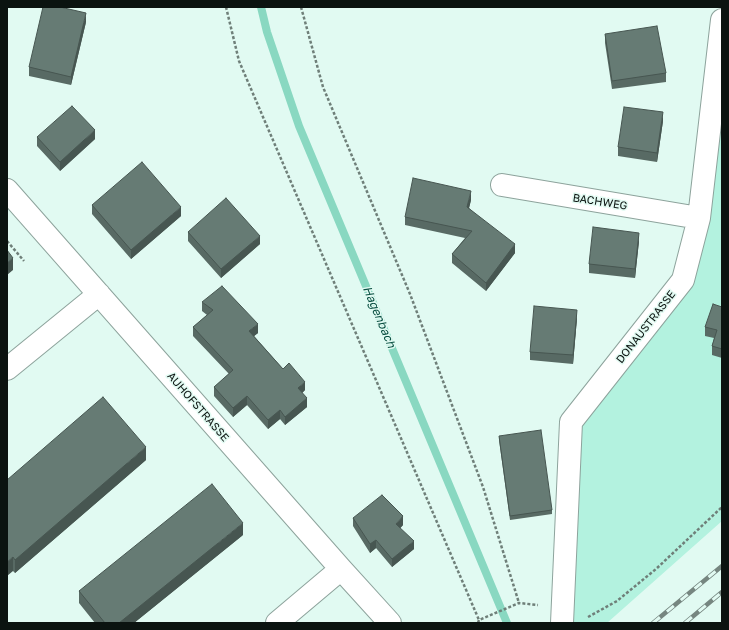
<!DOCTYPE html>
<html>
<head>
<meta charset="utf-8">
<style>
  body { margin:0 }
  #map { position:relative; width:729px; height:630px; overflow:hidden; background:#e1faf2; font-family:"Golos Text",sans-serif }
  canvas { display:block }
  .frame { position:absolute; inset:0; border:8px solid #0b1310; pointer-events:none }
</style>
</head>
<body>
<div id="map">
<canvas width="729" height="630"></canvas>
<div class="frame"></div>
</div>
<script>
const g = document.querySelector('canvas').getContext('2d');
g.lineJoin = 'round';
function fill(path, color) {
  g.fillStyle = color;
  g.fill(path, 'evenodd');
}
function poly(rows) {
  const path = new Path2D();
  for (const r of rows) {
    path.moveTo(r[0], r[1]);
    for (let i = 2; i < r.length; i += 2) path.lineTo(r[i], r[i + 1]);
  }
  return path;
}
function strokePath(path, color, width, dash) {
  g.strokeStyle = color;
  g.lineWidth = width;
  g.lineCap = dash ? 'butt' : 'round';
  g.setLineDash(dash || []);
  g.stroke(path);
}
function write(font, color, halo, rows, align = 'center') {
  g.font = font + ' "Golos Text",sans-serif';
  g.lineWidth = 3;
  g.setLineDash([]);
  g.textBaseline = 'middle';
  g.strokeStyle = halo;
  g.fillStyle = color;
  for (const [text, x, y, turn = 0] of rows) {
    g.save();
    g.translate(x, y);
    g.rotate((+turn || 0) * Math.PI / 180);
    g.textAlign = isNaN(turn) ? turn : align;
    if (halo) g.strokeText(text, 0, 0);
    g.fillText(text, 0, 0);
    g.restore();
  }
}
fill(poly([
  [722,46,722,521,607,623,571,623,571,422,683,280]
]), '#b3f2df');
strokePath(poly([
  [261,7,267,32,299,126,507,623]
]), '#89d8c1', 8);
const minor = poly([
  [502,185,699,218],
  [7,190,341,569,390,623],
  [7,369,99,294],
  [277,623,341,569],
  [562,623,571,422,683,280,699,218,722,20]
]);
strokePath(minor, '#8da39c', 24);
strokePath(poly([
  [226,7,239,61,479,620],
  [301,7,323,87,410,294,483,487,519,603],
  [7,241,24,261],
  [588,617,617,601,656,569,722,507],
  [478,623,479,620,519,603,538,605]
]), '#6f7f79', 2.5, [3, 2]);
strokePath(minor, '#fff', 22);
const rail = poly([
  [653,623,722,566],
  [685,623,722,592]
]);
strokePath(rail, '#768680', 4.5);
strokePath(rail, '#e1faf2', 3, [9]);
fill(poly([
  [86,22,71,85,29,76,29,67],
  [605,34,666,73,666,82,612,89,605,43],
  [663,121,657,162,618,156,618,147],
  [37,137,95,139,60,171,37,146],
  [471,200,469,208,515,253,486,291,452,263,452,254,465,238,405,225,405,217],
  [92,205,181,216,131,259,92,214],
  [188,232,260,244,221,278,188,241],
  [639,241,635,278,589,273,589,264],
  [202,302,258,333,254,336,283,369,305,390,302,393,307,407,285,425,280,419,268,429,247,405,233,417,214,396,214,387,229,374,193,336,193,327,207,315,202,311],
  [722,307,722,358,712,355,712,346,714,338,705,336,705,327],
  [577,318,573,364,530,360,530,352],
  [499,436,552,510,552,514,510,520,499,440],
  [146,460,15,573,13,571,7,480],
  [353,518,403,525,400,528,414,549,392,567,376,548,370,553,353,526],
  [243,535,134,623,95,623,79,603,79,591]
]), '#586a64');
fill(poly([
  [86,13,86,22,71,85,71,77],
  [663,112,663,121,657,162,657,153],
  [95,130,95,139,60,171,60,162],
  [471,191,471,200,467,216,467,207],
  [181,207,181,216,131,259,131,250],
  [639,233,639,241,635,278,635,269],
  [260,236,260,244,221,278,221,269],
  [515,244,515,253,486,291,486,283],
  [13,258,13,270,7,275,7,263],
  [577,310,577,318,573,364,573,355],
  [258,324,258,333,249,340,249,331],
  [305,382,305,390,298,397,298,388],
  [247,396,247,405,233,417,233,408],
  [307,398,307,407,285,425,285,417],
  [280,410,280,419,268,429,268,420],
  [146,447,146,460,15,573,15,560],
  [403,516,403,525,396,533,396,524],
  [243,523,243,535,134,623,119,623],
  [376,540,376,548,370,553,370,544],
  [414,541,414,549,392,567,392,559],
  [13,557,13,571,7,576,7,562]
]), '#475651');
const building = poly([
  [43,7,60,7,86,13,71,77,29,67,43,7],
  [657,26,666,73,612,81,605,34,657,26],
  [72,106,95,130,60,162,37,137,72,106],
  [624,107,663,112,657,153,618,147,624,107],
  [142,162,181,207,131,250,92,205,142,162],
  [413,178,471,191,467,207,515,244,486,283,452,254,472,231,405,217,413,178],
  [226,198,260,236,221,269,188,232,226,198],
  [593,227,639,233,635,269,589,264,593,227],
  [7,250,13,258,7,263,7,250],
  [222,286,258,324,249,331,283,369,289,363,305,382,298,388,307,398,285,417,280,410,268,420,247,396,233,408,214,387,233,370,193,327,213,310,202,302,222,286],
  [713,304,722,307,722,349,712,346,717,330,705,327,713,304],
  [534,306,577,310,573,355,530,352,534,306],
  [103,397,146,447,15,560,13,557,7,562,7,480,103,397],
  [541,430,552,510,510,516,499,436,541,430],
  [212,484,243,523,119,623,105,623,79,591,212,484],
  [382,495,403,516,396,524,414,541,392,559,376,540,370,544,353,518,382,495]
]);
fill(building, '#667b74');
strokePath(building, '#475651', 1);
write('11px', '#0b1310', '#e1faf2', [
  ["BACHWEG",600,202,9],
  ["DONAUSTRASSE",646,327,-52],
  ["AUHOFSTRASSE",198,407,49]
]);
write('italic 12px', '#084e40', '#e1faf2', [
  ["Hagenbach",379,317,67]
]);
</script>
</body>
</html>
